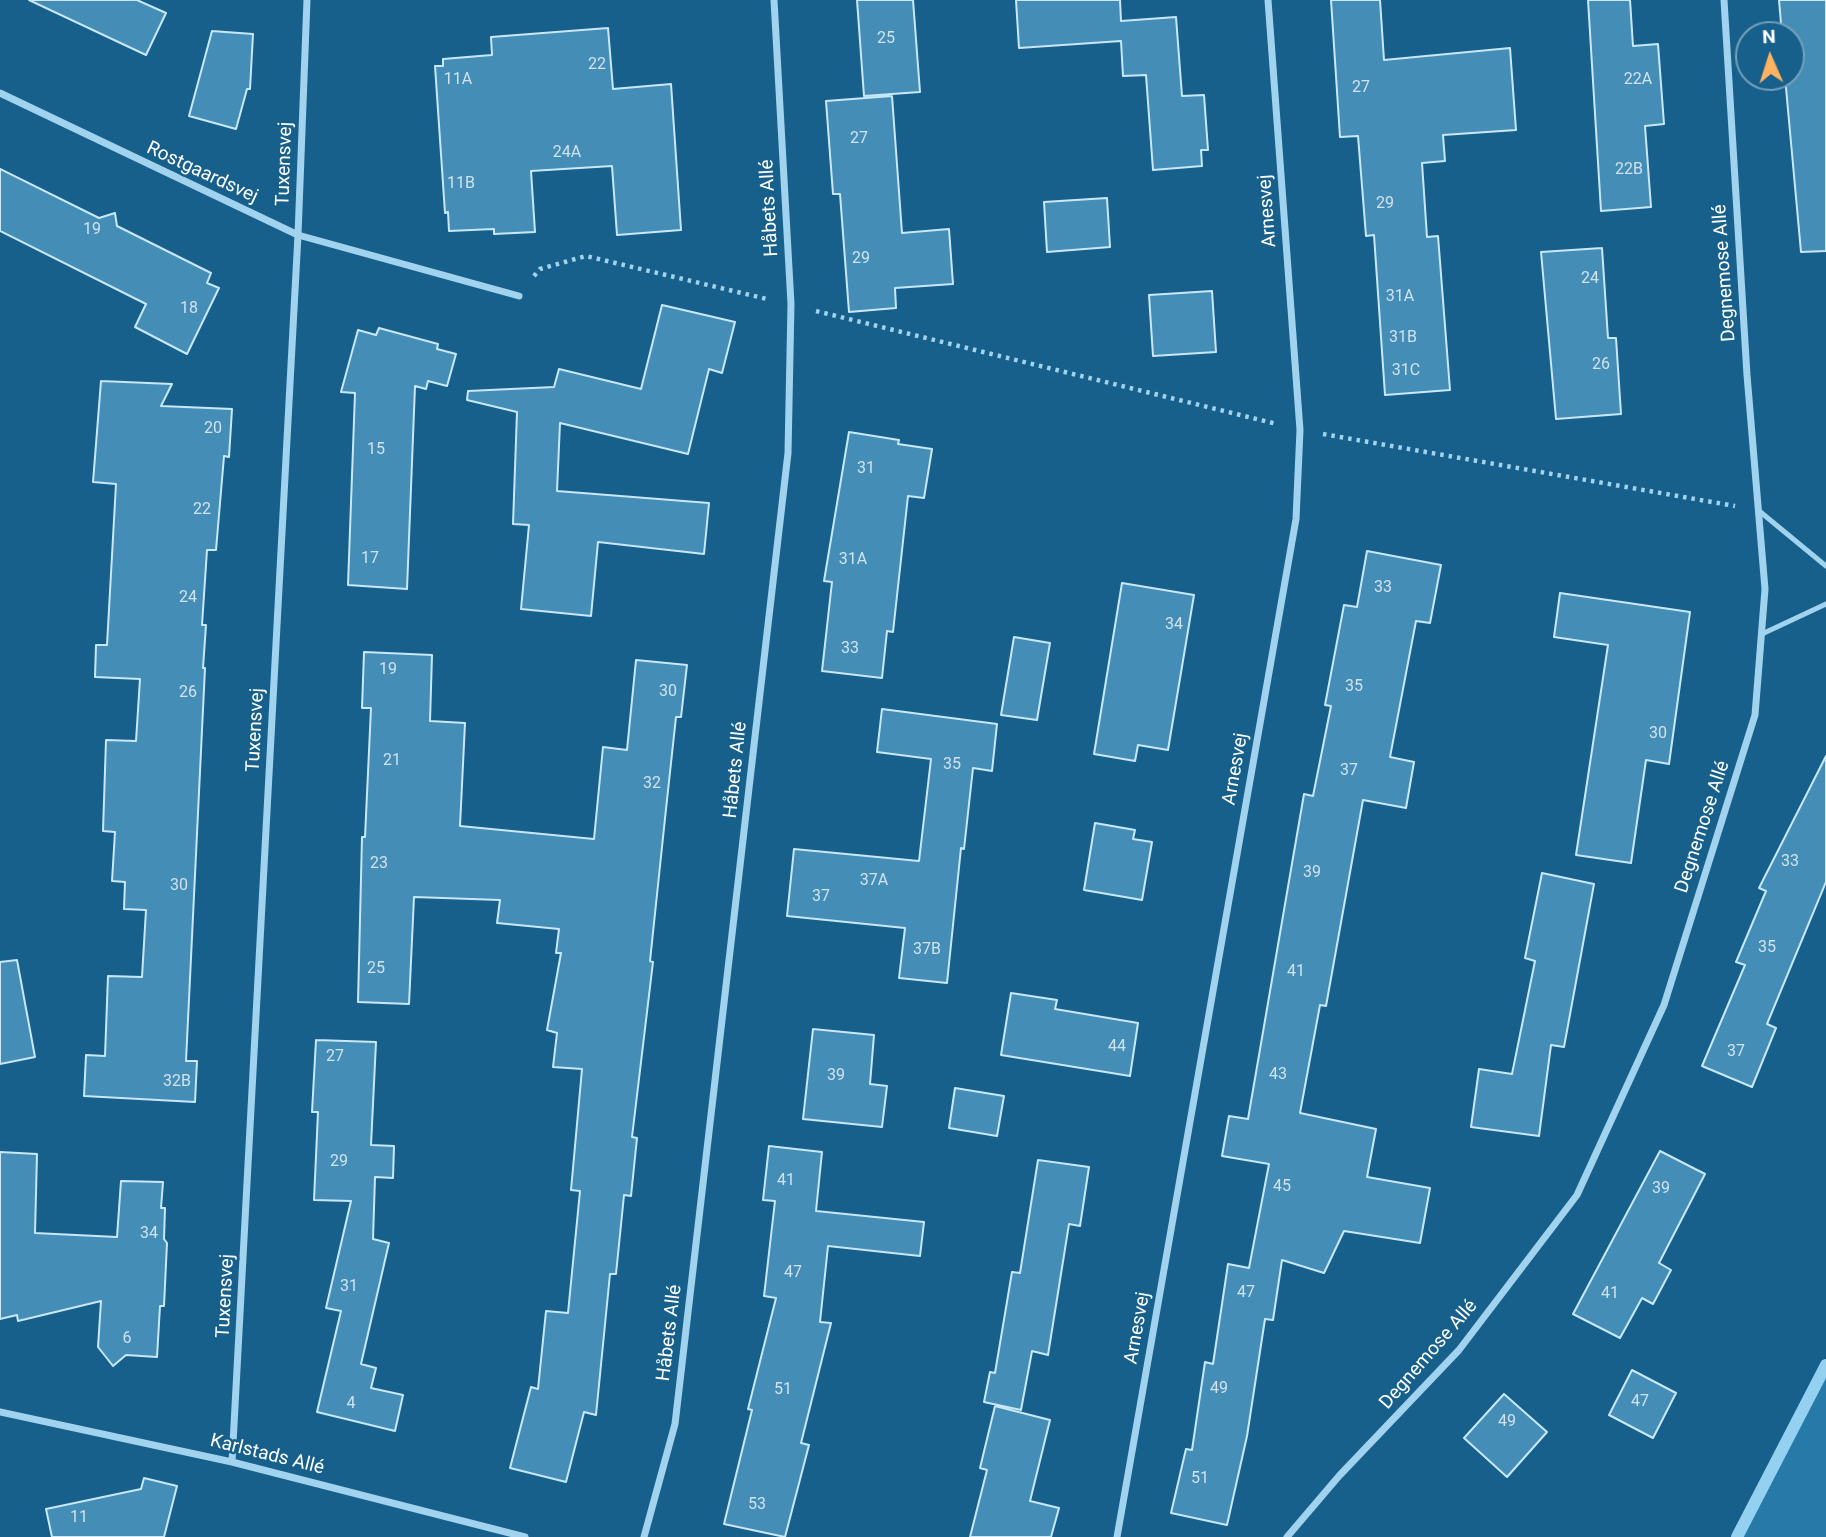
<!DOCTYPE html>
<html>
<head>
<meta charset="utf-8">
<style>
  body { margin:0 }
  #map { position:relative; width:1826px; height:1537px; overflow:hidden; background:#17608c; font-family:Roboto,sans-serif }
  canvas { display:block }
  .north { position:absolute; left:1735px; top:21px; width:70px; height:70px; box-sizing:border-box; background:#17608c; border:2px solid #74a0ba; border-radius:50%; rotate:357deg; font-size:19px; font-weight:700; line-height:28px; text-align:center; color:#fff }
  .north::after { content:''; display:block; margin:auto; width:24px; height:32px; background:#ffb25f; clip-path:polygon(50% 0,100% 100%,50% 72%,0 100%) }
</style>
</head>
<body>
<div id="map">
<canvas width="1826" height="1537"></canvas>
<div class="north">N</div>
</div>
<script>
const g = document.querySelector('canvas').getContext('2d');
g.lineJoin = 'round';
function fill(path, color) {
  g.fillStyle = color;
  g.fill(path, 'evenodd');
}
function poly(rows) {
  const path = new Path2D();
  for (const r of rows) {
    path.moveTo(r[0], r[1]);
    for (let i = 2; i < r.length; i += 2) path.lineTo(r[i], r[i + 1]);
  }
  return path;
}
function strokePath(path, color, width, dash) {
  g.strokeStyle = color;
  g.lineWidth = width;
  g.lineCap = dash ? 'butt' : 'round';
  g.setLineDash(dash || []);
  g.stroke(path);
}
function write(font, color, halo, rows, align = 'center') {
  g.font = font + ' Roboto,sans-serif';
  g.lineWidth = 5;
  g.setLineDash([]);
  g.textBaseline = 'middle';
  g.strokeStyle = halo;
  g.fillStyle = color;
  for (const [text, x, y, turn = 0] of rows) {
    g.save();
    g.translate(x, y);
    g.rotate((+turn || 0) * Math.PI / 180);
    g.textAlign = isNaN(turn) ? turn : align;
    if (halo) g.strokeText(text, 0, 0);
    g.fillText(text, 0, 0);
    g.restore();
  }
}
fill(poly([
  [1826,1365,1826,1537,1737,1537]
]), '#277aa8');
strokePath(poly([
  [1737,1537,1826,1365]
]), '#94d1f1', 12);
const building = poly([
  [29,0,137,0,166,13,146,55,29,0],
  [857,0,913,0,920,92,864,96,857,0],
  [1016,0,1120,0,1121,21,1176,17,1182,96,1204,95,1208,150,1201,150,1202,166,1153,170,1146,75,1123,76,1121,41,1019,48,1016,0],
  [1331,0,1380,0,1384,60,1510,48,1516,130,1443,135,1445,161,1422,163,1427,237,1438,236,1450,390,1385,395,1374,235,1366,236,1358,136,1340,137,1331,0],
  [1588,0,1630,0,1633,46,1658,44,1664,124,1645,126,1651,207,1601,211,1588,0],
  [1779,0,1826,0,1826,251,1801,252,1785,77,1791,77,1791,35,1782,35,1779,0],
  [608,28,613,89,671,84,681,230,617,235,612,166,531,171,535,232,494,234,494,229,449,231,448,212,445,213,435,66,443,66,443,59,492,55,491,37,608,28],
  [212,31,253,34,250,89,247,89,236,129,189,116,212,31],
  [892,96,902,233,949,229,953,284,895,288,896,308,849,312,840,194,833,194,826,101,892,96],
  [0,169,99,218,115,213,117,226,211,273,207,283,219,288,187,354,135,327,146,304,0,231,0,169],
  [1107,198,1110,247,1047,252,1044,202,1107,198],
  [1602,248,1608,338,1616,338,1621,414,1556,419,1541,252,1602,248],
  [1212,291,1216,352,1153,356,1149,295,1212,291],
  [662,305,735,322,722,373,709,369,688,454,560,423,557,491,709,503,704,554,598,542,591,616,521,609,529,525,513,524,517,412,467,400,468,391,554,387,559,369,641,389,662,305],
  [379,328,438,344,437,349,456,354,447,386,428,381,426,389,415,386,407,589,348,585,355,393,341,392,358,330,376,335,379,328],
  [101,381,172,384,161,406,232,409,229,457,224,456,216,550,207,550,202,625,206,625,203,668,205,668,186,1061,197,1061,195,1102,84,1096,86,1055,105,1056,108,976,142,977,146,910,124,909,125,882,112,881,115,832,103,831,106,740,136,741,140,679,95,677,96,645,107,645,116,484,93,482,101,381],
  [849,432,899,440,898,444,932,449,924,498,908,496,893,632,887,631,882,678,822,671,832,582,824,581,849,432],
  [1367,551,1441,565,1430,623,1416,621,1390,757,1414,762,1406,808,1363,800,1326,1006,1320,1005,1300,1113,1376,1129,1367,1177,1430,1188,1420,1243,1344,1231,1324,1273,1282,1260,1273,1320,1265,1319,1247,1436,1227,1525,1171,1513,1186,1449,1192,1450,1205,1362,1213,1364,1228,1264,1249,1268,1269,1164,1222,1156,1229,1116,1248,1119,1304,794,1313,796,1331,706,1325,705,1344,605,1357,607,1367,551],
  [1122,583,1194,595,1168,750,1138,745,1135,761,1094,754,1122,583],
  [1560,593,1690,612,1669,764,1646,760,1631,863,1576,855,1608,645,1554,637,1560,593],
  [1014,637,1050,643,1037,720,1001,715,1014,637],
  [364,652,432,655,430,721,465,723,460,826,594,839,603,747,627,750,636,660,687,665,681,717,676,717,666,809,650,961,653,962,632,1137,637,1138,631,1196,624,1195,616,1274,610,1274,596,1415,584,1412,566,1482,510,1468,531,1387,538,1389,546,1311,568,1313,580,1191,571,1190,582,1069,553,1067,557,1033,547,1030,561,953,556,953,559,929,497,923,500,900,414,897,409,1004,358,1002,362,837,365,837,371,708,362,708,364,652],
  [882,709,997,724,992,771,973,768,964,849,961,848,947,983,899,978,905,928,787,916,794,849,919,861,931,759,877,752,882,709],
  [1826,756,1826,882,1767,1024,1776,1028,1752,1087,1702,1066,1745,965,1736,962,1766,891,1759,888,1826,756],
  [1095,823,1135,830,1133,839,1152,842,1142,900,1084,890,1095,823],
  [1542,873,1594,884,1564,1047,1551,1045,1539,1136,1471,1127,1479,1069,1512,1074,1535,961,1525,958,1542,873],
  [17,960,35,1057,0,1064,0,962,17,960],
  [1011,993,1057,1000,1055,1009,1138,1023,1130,1076,1001,1055,1011,993],
  [813,1029,874,1035,870,1084,887,1086,882,1127,803,1119,813,1029],
  [316,1040,376,1042,371,1145,394,1146,393,1178,375,1177,373,1239,389,1243,361,1364,376,1368,371,1388,403,1395,395,1431,317,1412,341,1311,326,1308,351,1201,314,1200,318,1112,312,1112,316,1040],
  [955,1088,1004,1096,997,1136,949,1128,955,1088],
  [769,1146,822,1152,816,1211,924,1222,920,1256,828,1246,820,1322,831,1323,801,1443,809,1445,785,1537,724,1524,752,1410,748,1409,776,1298,764,1296,775,1201,763,1200,769,1146],
  [1660,1151,1705,1174,1659,1263,1671,1270,1653,1304,1642,1298,1620,1338,1573,1314,1660,1151],
  [0,1152,37,1154,35,1233,117,1237,121,1181,163,1182,161,1208,165,1208,164,1239,167,1243,164,1306,160,1306,157,1357,126,1355,113,1366,98,1347,101,1301,18,1321,17,1315,0,1319,0,1152],
  [1038,1160,1089,1167,1080,1226,1069,1224,1048,1355,1032,1351,1021,1410,984,1402,990,1372,995,1373,1012,1272,1020,1273,1038,1160],
  [1632,1370,1676,1393,1653,1438,1609,1415,1632,1370],
  [1504,1394,1547,1432,1507,1477,1464,1438,1504,1394],
  [995,1406,1050,1420,1030,1501,1059,1508,1051,1537,970,1537,987,1470,980,1468,995,1406],
  [144,1478,177,1486,164,1537,52,1537,46,1509,141,1489,144,1478]
]);
fill(building, '#448db6');
strokePath(building, '#c8e8fa', 2);
strokePath(poly([
  [534,276,540,269,586,256,767,299],
  [816,311,1277,424],
  [1323,434,1735,506]
]), '#a2d3ee', 4.5, [3.5, 5]);
strokePath(poly([
  [1758,510,1826,566],
  [1762,634,1826,604]
]), '#a2d3ee', 5);
strokePath(poly([
  [0,93,298,235,519,296],
  [0,1412,232,1462,525,1537],
  [232,1462,298,235,307,0],
  [644,1537,675,1424,788,453,791,304,774,0],
  [1117,1537,1296,519,1300,430,1268,0],
  [1287,1537,1339,1476,1459,1350,1577,1195,1664,1005,1755,715,1765,589,1747,375,1724,0]
]), '#a2d3ee', 7);
write('16px', '#d0e2ed', null, [
  ["25",886,39],
  ["22",597,65],
  ["11A",458,80],
  ["22A",1638,80],
  ["27",1361,88],
  ["27",859,139],
  ["24A",567,153],
  ["22B",1629,170],
  ["11B",461,184],
  ["29",1385,204],
  ["19",92,230],
  ["29",861,259],
  ["24",1590,279],
  ["31A",1400,297],
  ["18",189,309],
  ["31B",1403,338],
  ["26",1601,365],
  ["31C",1406,371],
  ["20",213,429],
  ["15",376,450],
  ["31",866,469],
  ["22",202,510],
  ["17",370,559],
  ["31A",853,560],
  ["33",1383,588],
  ["24",188,598],
  ["34",1174,625],
  ["33",850,649],
  ["19",388,670],
  ["35",1354,687],
  ["30",668,692],
  ["26",188,693],
  ["30",1658,734],
  ["21",392,761],
  ["35",952,765],
  ["37",1349,771],
  ["32",652,784],
  ["33",1790,862],
  ["23",379,864],
  ["39",1312,873],
  ["37A",874,881],
  ["30",179,886],
  ["37",821,897],
  ["35",1767,948],
  ["37B",927,950],
  ["25",376,969],
  ["41",1296,972],
  ["44",1117,1047],
  ["37",1736,1052],
  ["27",335,1057],
  ["43",1278,1075],
  ["39",836,1076],
  ["32B",177,1082],
  ["29",339,1162],
  ["41",786,1181],
  ["45",1282,1187],
  ["39",1661,1189],
  ["34",149,1234],
  ["47",793,1273],
  ["31",349,1287],
  ["47",1246,1293],
  ["41",1610,1294],
  ["6",127,1339],
  ["49",1219,1389],
  ["51",783,1390],
  ["47",1640,1402],
  ["4",351,1404],
  ["49",1507,1422],
  ["51",1200,1479],
  ["53",757,1505],
  ["11",79,1518]
]);
write('19px', '#fff', '#17608c', [
  ["Tuxensvej",285,164,-88],
  ["Rostgaardsvej",202,173,25],
  ["Håbets Allé",770,208,-93],
  ["Arnesvej",1268,211,-94],
  ["Degnemose Allé",1725,273,-94],
  ["Tuxensvej",256,730,-87],
  ["Arnesvej",1236,769,-80],
  ["Håbets Allé",736,770,-84],
  ["Degnemose Allé",1703,827,-72],
  ["Tuxensvej",226,1296,-87],
  ["Arnesvej",1138,1328,-80],
  ["Håbets Allé",670,1333,-83],
  ["Degnemose Allé",1429,1355,-49],
  ["Karlstads Allé",267,1455,14]
]);
</script>
</body>
</html>
